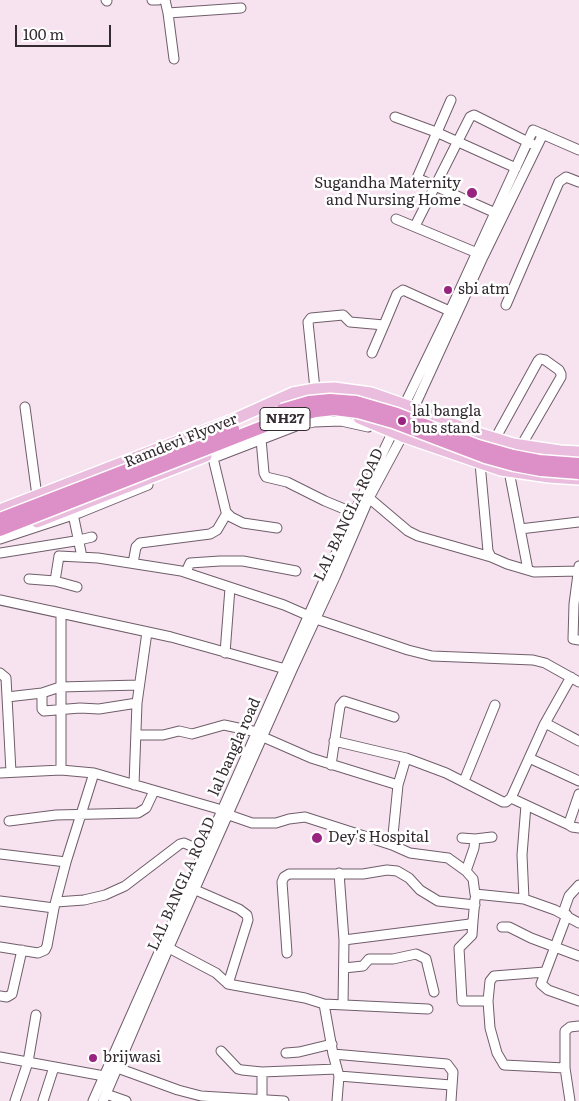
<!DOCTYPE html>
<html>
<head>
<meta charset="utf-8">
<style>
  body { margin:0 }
  #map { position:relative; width:579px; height:1101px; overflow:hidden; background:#f7e2f0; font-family:Literata,serif }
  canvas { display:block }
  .scale { position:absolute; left:15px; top:25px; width:96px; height:22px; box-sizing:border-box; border:2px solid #332b30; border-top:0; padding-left:6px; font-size:15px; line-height:18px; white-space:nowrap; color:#332b30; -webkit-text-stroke:4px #fff; paint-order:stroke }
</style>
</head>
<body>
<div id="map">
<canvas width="579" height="1101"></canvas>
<div class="scale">100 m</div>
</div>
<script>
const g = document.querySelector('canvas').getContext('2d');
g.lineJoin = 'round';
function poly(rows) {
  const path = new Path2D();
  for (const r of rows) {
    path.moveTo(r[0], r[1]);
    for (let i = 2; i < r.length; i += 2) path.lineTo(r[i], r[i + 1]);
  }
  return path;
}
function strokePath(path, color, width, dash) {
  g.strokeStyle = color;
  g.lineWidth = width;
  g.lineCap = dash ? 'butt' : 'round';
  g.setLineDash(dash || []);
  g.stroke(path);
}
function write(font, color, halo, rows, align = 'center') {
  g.font = font + ' Literata,serif';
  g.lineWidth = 5;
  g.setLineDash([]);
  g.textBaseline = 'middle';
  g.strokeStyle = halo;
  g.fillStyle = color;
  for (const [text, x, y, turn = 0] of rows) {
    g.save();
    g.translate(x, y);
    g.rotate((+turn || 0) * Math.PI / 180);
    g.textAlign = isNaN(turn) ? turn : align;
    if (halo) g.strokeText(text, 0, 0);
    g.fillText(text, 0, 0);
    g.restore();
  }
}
const minor = poly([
  [106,0,107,1],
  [152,0,158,0],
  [165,0,168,13,241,8],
  [168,13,174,59],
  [451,100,417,178,500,215],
  [395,117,436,132,516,168],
  [396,219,482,255],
  [415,226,470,117,474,115,532,144],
  [506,305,559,182,566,177,579,182],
  [372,353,384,325],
  [315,389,308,322,311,318,343,315,350,322,384,325,397,294,403,290,454,313],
  [25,407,37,496],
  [402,410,450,311,533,130,579,150],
  [412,412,483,257,543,134],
  [261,439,264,473,266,477,287,482,325,501,354,513],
  [495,439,538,361,540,359,545,360,559,370,561,374,561,377,521,446],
  [480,463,488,551,491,557,507,564,534,572,579,571],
  [509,471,528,570],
  [369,498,408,531,418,536,491,557],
  [73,514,82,557],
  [277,528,243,523,231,517,226,512,213,458,296,426,314,422,341,421,368,427],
  [520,529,579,522],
  [0,539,79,513,148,485],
  [0,553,75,541,92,537],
  [133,563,136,547,140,543,210,534,217,530,227,513],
  [579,566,574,604,573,639,579,640],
  [186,572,190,563,220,561,243,561,296,571],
  [29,579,55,581],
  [77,587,55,581,59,556,98,558,181,571,284,605,316,619,408,650,432,656,533,660,545,663,579,682],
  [0,600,171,637,289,670],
  [61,613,61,770],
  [225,653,230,588],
  [0,673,6,678,11,772],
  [42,693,42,709,44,711,80,708,99,709,137,703],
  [7,697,42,693,60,687,139,685],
  [544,725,571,677],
  [141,735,163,735,179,731,192,734,224,725,257,732],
  [263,737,311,758,398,785,406,758],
  [334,741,406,758,446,773,503,802,506,802,511,798,544,725,549,725,579,741],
  [529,758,579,781],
  [331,765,340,706,344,701,394,717],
  [0,773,61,770,94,773,222,810,229,815,252,823,276,823,289,819,305,817,392,845,410,853,448,858,466,871,473,879,475,894,524,899,555,910,579,923],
  [464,781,495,705],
  [134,785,137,703,147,632],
  [579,794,569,823,569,825,572,827,579,828],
  [511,798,569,825],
  [9,821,56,815,138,813,146,808,154,791],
  [462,838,475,839,474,848,466,871],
  [475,839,492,837],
  [392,845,398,785],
  [0,854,66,862],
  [339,873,344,940,343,1005],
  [191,888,239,909,247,915,248,920,228,984],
  [524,899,522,855,526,805],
  [0,901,54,908,66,862,94,773],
  [56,902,84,900,105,895,125,886,180,844,184,843,209,854],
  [563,913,569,896,579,885],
  [567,915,541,984,548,990,579,1001],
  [473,921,472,935,459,948,462,1001,488,1001],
  [502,927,509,927,531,938,579,956],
  [344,940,470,924,473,921,475,899],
  [165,946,216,973,228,984,305,998,324,1004,333,1054,339,1076,337,1101],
  [0,947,38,953,45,950,47,946,54,908],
  [287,953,282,882,284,877,289,874,363,874,387,870,397,871,409,878,420,890,438,901,475,905],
  [344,968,363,966,369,959,393,959,416,954,426,959,434,992],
  [545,972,494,976,490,981,488,1001,490,1028,497,1053,504,1065,565,1068],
  [0,996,7,997,12,994,22,950],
  [324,1004,428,1009],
  [221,1051,238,1069,242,1070,262,1072,337,1069],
  [286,1053,299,1052,332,1044],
  [333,1054,447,1064,453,1072,451,1101],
  [0,1057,104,1076],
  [112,1066,178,1090,201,1096,284,1101],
  [339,1076,451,1085],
  [106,1094,126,1101],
  [15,1101,28,1062,36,1015],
  [43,1101,54,1067],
  [93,1101,354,513,395,427],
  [103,1101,169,947,292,670,335,577,369,498,405,431],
  [262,1101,262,1072],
  [570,1101,565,1068,565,1031,570,1027,579,1026]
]);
const major = poly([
  [359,418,402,436,501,470,549,477,579,479],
  [0,510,235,419,293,393,315,389,334,388,371,393,414,408,468,430,513,444,560,451,579,452],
  [37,522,206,456]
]);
strokePath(minor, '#705e6a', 11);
strokePath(major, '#fff', 14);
strokePath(minor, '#fff', 9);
strokePath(major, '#eabcdd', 11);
const highwayBridge = poly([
  [282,410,309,402,330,400,356,402,397,414,478,446,513,456,539,461,579,464],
  [0,519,233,429],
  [0,530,280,420,316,411,334,409,358,412,393,422,485,457,514,465,541,470,579,473]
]);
strokePath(highwayBridge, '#fff', 15, []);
strokePath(highwayBridge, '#dc90c7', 12);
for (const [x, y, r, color] of [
  [472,193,6,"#982380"],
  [448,290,5,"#982380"],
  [402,421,5,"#982380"],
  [317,838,6,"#982380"],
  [93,1058,5,"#982380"]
]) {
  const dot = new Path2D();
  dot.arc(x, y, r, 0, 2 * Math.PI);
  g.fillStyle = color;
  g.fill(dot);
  strokePath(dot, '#fff', 2);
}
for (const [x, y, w] of [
  [285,419,50]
]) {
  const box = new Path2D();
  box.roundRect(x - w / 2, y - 11.5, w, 23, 4);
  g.fillStyle = '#fff';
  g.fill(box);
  strokePath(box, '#332b30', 1);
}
write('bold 14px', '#332b30', null, [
  ["NH27",285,419]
]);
write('15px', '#332b30', '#fff', [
  ["Sugandha Maternity",461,184,"right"],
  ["and Nursing Home",461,201,"right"],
  ["sbi atm",458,290],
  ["lal bangla",412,412],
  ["bus stand",412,429],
  ["Dey's Hospital",328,838],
  ["brijwasi",103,1058]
], 'left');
write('15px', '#332b30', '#fff', [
  ["Ramdevi Flyover",181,441,-22],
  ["LAL BANGLA ROAD",349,515,-65],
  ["lal bangla road",235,747,-66],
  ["LAL BANGLA ROAD",182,884,-66]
]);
</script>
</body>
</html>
